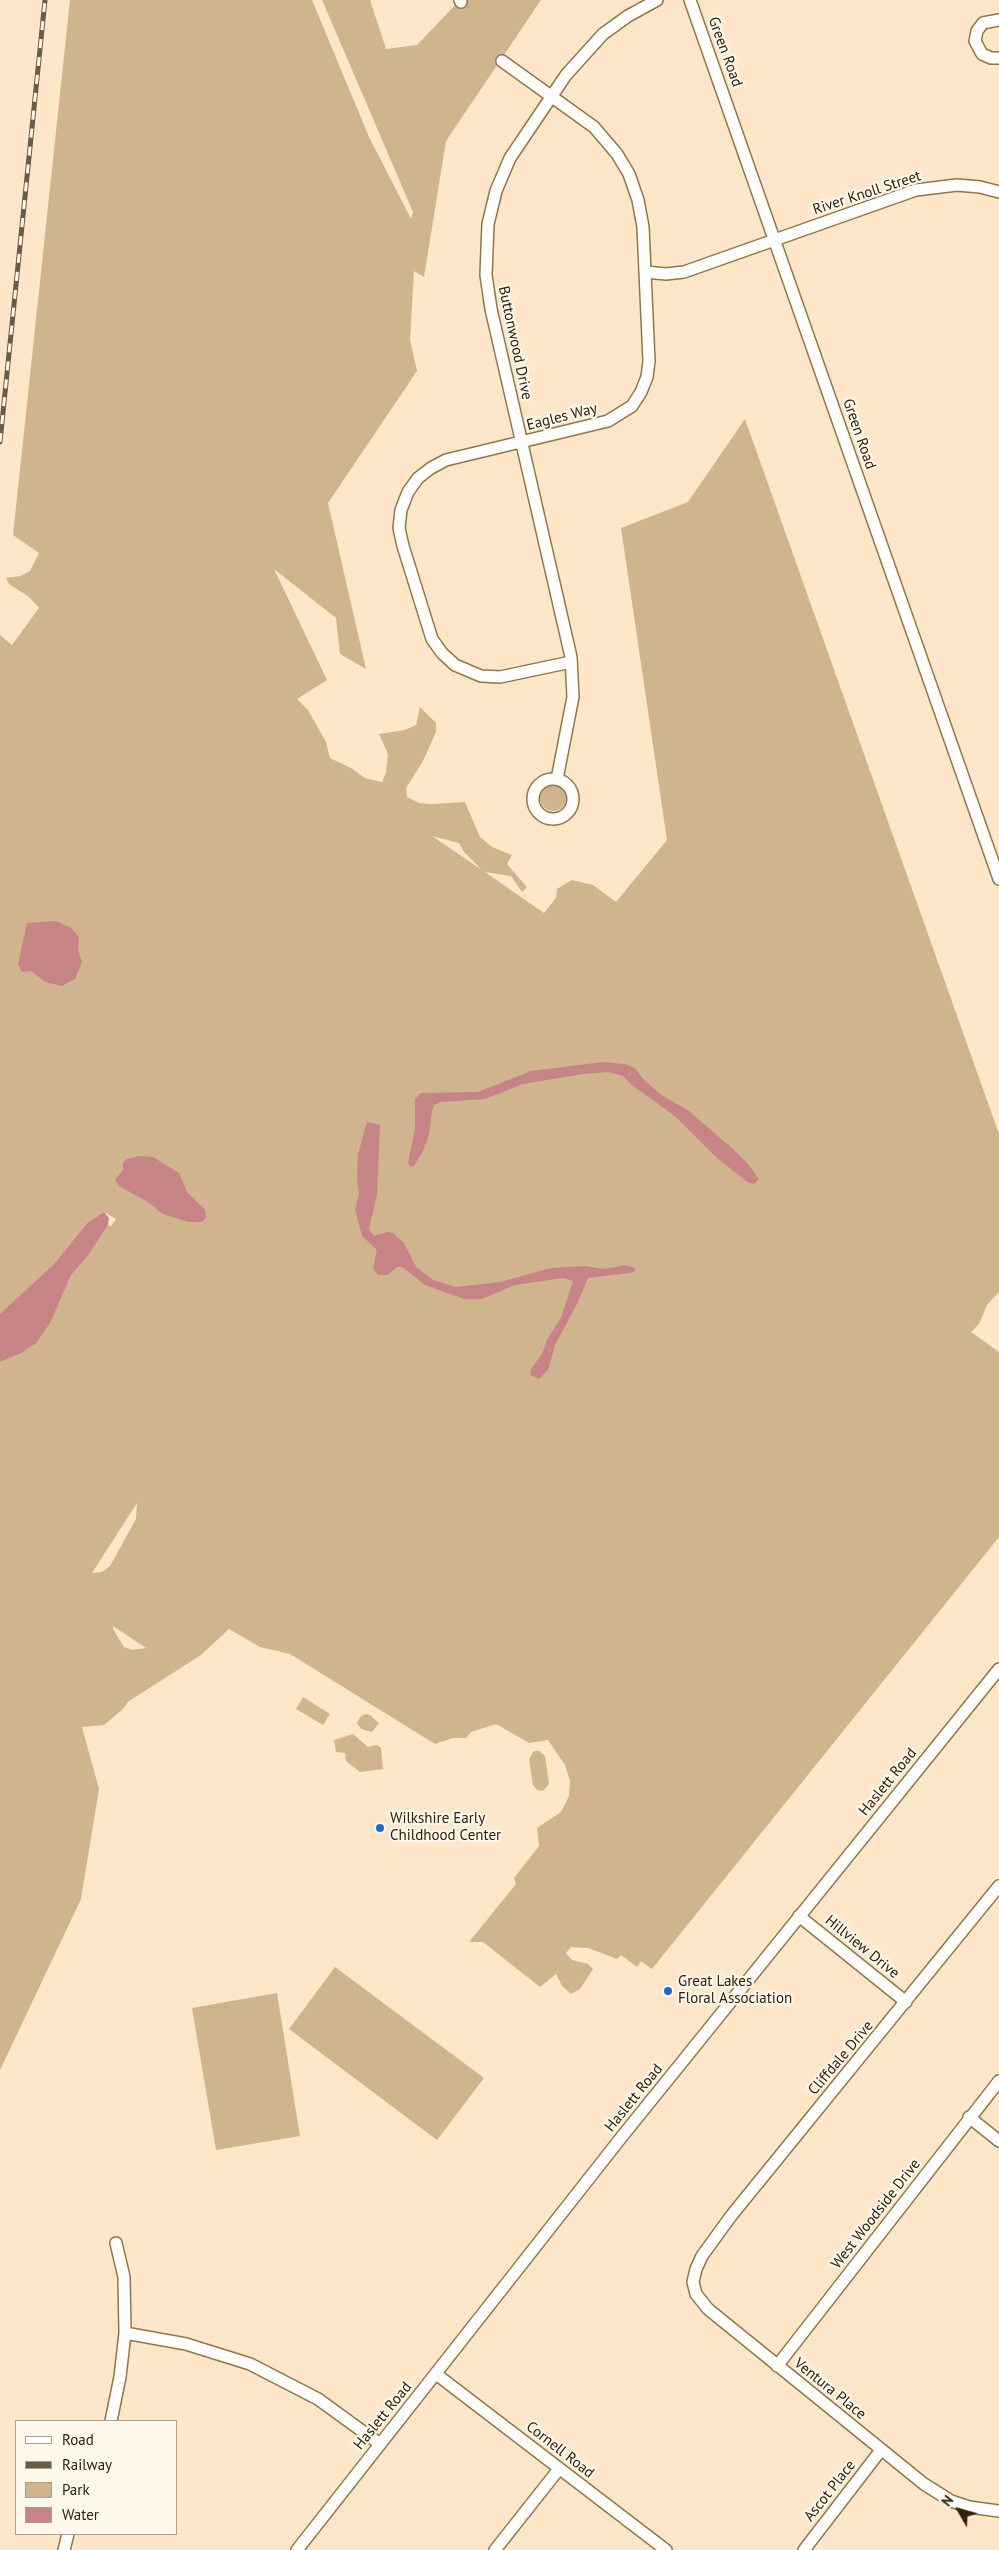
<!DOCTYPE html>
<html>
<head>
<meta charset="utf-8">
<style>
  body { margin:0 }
  #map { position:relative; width:999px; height:2550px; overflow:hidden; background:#fde7c8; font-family:"PT Sans",sans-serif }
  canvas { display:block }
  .legend { position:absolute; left:15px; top:2420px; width:162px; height:115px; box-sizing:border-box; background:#fef7ec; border:1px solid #aba192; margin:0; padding:6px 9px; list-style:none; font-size:15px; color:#2f210c }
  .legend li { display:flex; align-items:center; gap:10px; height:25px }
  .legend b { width:25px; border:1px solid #aba192 }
  .north { position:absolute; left:934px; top:2485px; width:50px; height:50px; -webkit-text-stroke:4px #fef7ec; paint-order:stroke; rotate:308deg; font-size:14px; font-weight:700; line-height:20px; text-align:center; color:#2f210c }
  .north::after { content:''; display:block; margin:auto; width:18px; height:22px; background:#2f210c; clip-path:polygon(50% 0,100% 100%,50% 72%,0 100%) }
</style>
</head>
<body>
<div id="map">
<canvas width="999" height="2550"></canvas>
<ul class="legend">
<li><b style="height:6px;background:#fff"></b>Road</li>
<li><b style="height:6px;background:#6c5c44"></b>Railway</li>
<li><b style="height:14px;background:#cfb48e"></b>Park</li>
<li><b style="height:14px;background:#c78487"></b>Water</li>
</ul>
<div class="north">N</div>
</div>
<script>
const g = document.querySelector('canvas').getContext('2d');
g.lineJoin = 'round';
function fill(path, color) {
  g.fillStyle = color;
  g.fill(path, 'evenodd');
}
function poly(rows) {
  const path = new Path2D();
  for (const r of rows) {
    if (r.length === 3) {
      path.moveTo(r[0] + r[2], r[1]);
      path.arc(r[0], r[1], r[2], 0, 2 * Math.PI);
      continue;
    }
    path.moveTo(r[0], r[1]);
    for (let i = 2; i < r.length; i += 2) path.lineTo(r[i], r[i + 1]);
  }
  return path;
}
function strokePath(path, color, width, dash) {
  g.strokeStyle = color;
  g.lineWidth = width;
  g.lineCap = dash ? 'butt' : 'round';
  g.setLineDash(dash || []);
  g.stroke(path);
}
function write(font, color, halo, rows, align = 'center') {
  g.font = font + ' "PT Sans",sans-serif';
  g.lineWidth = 4.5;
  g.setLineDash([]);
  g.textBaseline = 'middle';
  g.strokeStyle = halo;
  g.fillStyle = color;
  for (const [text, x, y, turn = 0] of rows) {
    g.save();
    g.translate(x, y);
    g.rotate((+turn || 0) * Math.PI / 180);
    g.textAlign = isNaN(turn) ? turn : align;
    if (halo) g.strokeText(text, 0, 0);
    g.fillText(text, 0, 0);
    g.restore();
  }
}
fill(poly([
  [70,0,312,0,369,137,411,219,413,212,322,0,370,0,386,49,417,45,460,0,541,0,446,141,424,277,414,271,410,340,417,371,328,503,366,669,340,654,336,618,274,569,327,680,297,699,308,710,326,742,330,758,351,768,365,778,382,782,386,772,388,754,379,734,405,730,416,725,420,707,436,723,436,732,423,761,406,788,407,797,419,803,431,804,465,802,480,837,492,847,512,855,507,864,527,887,522,892,511,876,485,872,544,913,556,898,557,889,572,880,593,885,616,902,667,840,621,528,688,502,745,419,999,1134,999,1292,987,1305,979,1324,971,1332,999,1352,999,1537,652,1969,641,1961,637,1967,621,1955,617,1959,588,1948,571,1947,566,1953,572,1960,588,1964,593,1969,580,1989,571,1994,562,1986,556,1974,540,1987,483,1942,469,1942,516,1884,514,1878,539,1846,537,1828,561,1812,569,1796,570,1781,565,1765,548,1740,529,1743,496,1724,471,1732,466,1738,453,1738,435,1744,290,1654,260,1647,229,1629,201,1655,129,1701,122,1710,104,1725,82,1727,99,1789,81,1899,0,2070,0,635,12,645,39,608,29,597,9,584,6,578,20,576,30,571,39,553,13,535],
  [432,836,459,843,464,852,482,870],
  [104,1212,116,1219,111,1226,108,1225,25,1293,54,1264,87,1223],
  [137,1503,136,1519,110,1566,102,1572,92,1573],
  [113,1626,146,1648,132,1650,124,1647,113,1629],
  [553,798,13],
  [303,1697,330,1714,323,1725,296,1709],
  [365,1714,370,1715,379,1723,372,1732,361,1729,357,1723,360,1717],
  [353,1734,368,1747,377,1745,381,1748,383,1769,360,1772,346,1761,345,1753,336,1752,334,1740],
  [534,1751,539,1751,545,1756,549,1784,543,1791,537,1790,533,1785,529,1759],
  [335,1967,484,2078,437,2140,289,2029],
  [277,1993,300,2136,216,2150,192,2008]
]), '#cfb48e');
fill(poly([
  [56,921,71,928,79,937,78,950,82,962,75,979,62,986,45,982,31,971,22,972,18,964,27,923],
  [603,1062,625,1064,635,1068,643,1079,660,1094,689,1111,734,1150,748,1164,759,1179,754,1184,749,1183,718,1159,676,1117,632,1085,623,1076,609,1072,583,1074,523,1084,485,1099,440,1102,434,1105,432,1111,429,1135,423,1151,414,1166,411,1167,408,1163,415,1129,415,1099,421,1093,478,1092,531,1071],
  [367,1122,380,1125,377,1194,369,1229,374,1236,388,1232,393,1233,404,1243,416,1267,433,1280,456,1287,500,1282,551,1268,585,1266,605,1269,625,1265,635,1268,635,1271,629,1273,588,1278,578,1302,555,1345,548,1370,539,1379,530,1375,531,1369,542,1354,548,1338,561,1318,573,1281,563,1278,515,1285,482,1299,464,1299,425,1285,402,1267,397,1267,388,1275,378,1275,373,1268,377,1250,362,1236,355,1210,359,1194,357,1181,358,1154],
  [139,1156,153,1157,179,1173,187,1192,205,1210,206,1217,202,1222,189,1222,163,1214,148,1202,119,1186,115,1180,123,1170,123,1163,127,1159],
  [104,1212,109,1218,108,1225,89,1254,71,1275,50,1323,36,1343,21,1353,0,1362,0,1314,54,1264,87,1223]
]), '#c78487');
const minor = poly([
  [460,0,461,2],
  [690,0,999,879],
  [999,20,983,23,977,31,975,41,982,54,991,58,999,58],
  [502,61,594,127,617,154,629,174,638,200,643,227,649,361,647,377,641,392,632,406,608,421,446,460,431,468,418,478,408,492,401,510,399,528,403,546,432,639,442,653,455,665,481,676,500,677,571,662],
  [645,272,666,274,684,272,916,190,957,185,980,187,999,192],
  [557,779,573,697,571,657,491,309,486,275,488,224,496,191,510,158,566,75,603,34,628,16,657,0],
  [553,799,20],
  [999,1886,731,2216,702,2256,696,2269,693,2282,696,2294,708,2309,924,2484,951,2501,969,2507,999,2511],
  [799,1916,906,2002],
  [969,2117,999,2141],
  [125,2333,186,2344,250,2364,318,2399,380,2444],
  [777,2366,999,2081],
  [436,2374,666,2550],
  [111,2421,120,2377,125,2333,124,2277,116,2243],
  [64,2550,68,2534],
  [297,2550,620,2139,999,1669],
  [495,2550,559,2469],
  [804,2550,881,2450]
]);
strokePath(minor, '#967543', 14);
strokePath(minor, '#fff', 11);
const rail = poly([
  [0,442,45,0]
]);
strokePath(rail, '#6c5c44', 5);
strokePath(rail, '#fef7ec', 3, [9]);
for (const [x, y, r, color] of [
  [380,1828,5,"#126dd6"],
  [668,1991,5,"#126dd6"]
]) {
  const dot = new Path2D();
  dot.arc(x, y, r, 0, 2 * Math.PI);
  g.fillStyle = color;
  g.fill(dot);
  strokePath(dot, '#fef7ec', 2);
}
write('15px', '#2f210c', '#fef7ec', [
  ["Green Road",725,52,70],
  ["River Knoll Street",867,193,-18],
  ["Buttonwood Drive",515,343,78],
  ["Eagles Way",562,417,-14],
  ["Green Road",859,434,71],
  ["Haslett Road",888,1782,-51],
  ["Hillview Drive",862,1947,39],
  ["Cliffdale Drive",841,2058,-50],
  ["Haslett Road",634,2098,-51],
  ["West Woodside Drive",876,2214,-52],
  ["Ventura Place",830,2389,39],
  ["Haslett Road",383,2416,-51],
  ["Cornell Road",560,2450,38],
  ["Ascot Place",830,2491,-52]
]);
write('15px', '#2f210c', '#fef7ec', [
  ["Wilkshire Early",390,1819],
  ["Childhood Center",390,1836],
  ["Great Lakes",678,1982],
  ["Floral Association",678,1999]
], 'left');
</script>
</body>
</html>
